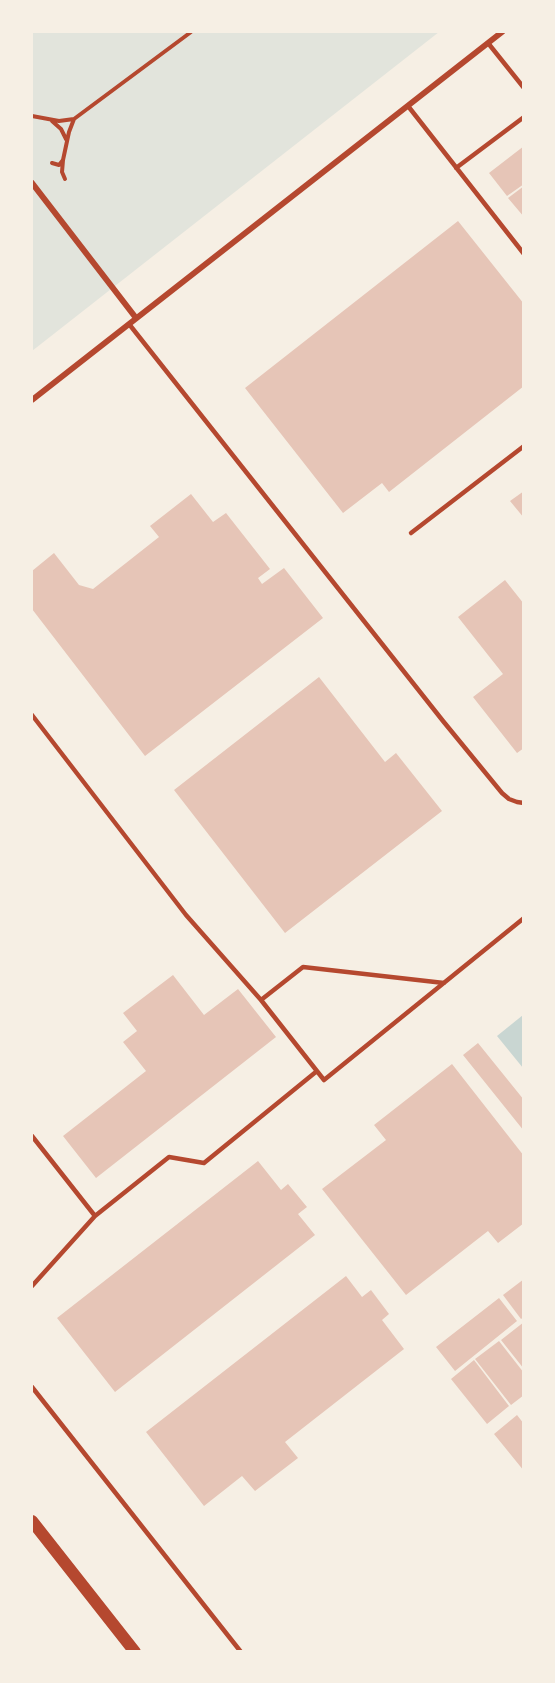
<!DOCTYPE html>
<html>
<head>
<meta charset="utf-8">
<style>
  body { margin:0 }
  #map { position:relative; width:555px; height:1683px; overflow:hidden; background:#f6efe4; font-family:"Varela Round",sans-serif }
  canvas { display:block }
  .frame { position:absolute; inset:0; border:33px solid #f6efe4; pointer-events:none }
</style>
</head>
<body>
<div id="map">
<canvas width="555" height="1683"></canvas>
<div class="frame"></div>
</div>
<script>
const g = document.querySelector('canvas').getContext('2d');
g.lineJoin = 'round';
function fill(path, color) {
  g.fillStyle = color;
  g.fill(path, 'evenodd');
}
function poly(rows) {
  const path = new Path2D();
  for (const r of rows) {
    path.moveTo(r[0], r[1]);
    for (let i = 2; i < r.length; i += 2) path.lineTo(r[i], r[i + 1]);
  }
  return path;
}
function strokePath(path, color, width, dash) {
  g.strokeStyle = color;
  g.lineWidth = width;
  g.lineCap = dash ? 'butt' : 'round';
  g.setLineDash(dash || []);
  g.stroke(path);
}
fill(poly([
  [32,32,439,32,32,351]
]), '#e2e4dc');
fill(poly([
  [523,1015,523,1068,497,1036]
]), '#c9d6d2');
fill(poly([
  [524,146,524,184,507,196,489,173],
  [524,186,524,217,508,198],
  [458,221,524,304,524,386,389,492,382,483,343,513,245,388],
  [524,491,524,518,510,501],
  [191,494,213,522,226,513,270,569,258,578,262,584,284,568,323,618,145,756,32,609,32,571,54,553,79,585,93,589,159,537,150,526],
  [505,580,524,604,524,748,517,753,473,697,503,674,458,617],
  [319,677,385,762,396,753,442,811,285,933,174,790],
  [173,975,204,1015,238,989,276,1037,96,1178,63,1136,146,1071,123,1042,137,1031,123,1013],
  [478,1043,524,1100,524,1131,463,1055],
  [452,1064,524,1156,524,1223,498,1243,488,1231,406,1295,322,1189,386,1140,374,1125],
  [258,1161,281,1190,288,1184,307,1207,298,1214,315,1235,115,1392,57,1318],
  [346,1276,362,1297,371,1290,389,1314,382,1320,404,1349,285,1442,298,1458,255,1491,242,1476,204,1506,146,1432],
  [524,1279,524,1317,521,1319,503,1295],
  [499,1298,517,1321,455,1371,436,1347],
  [524,1322,524,1369,501,1340],
  [499,1341,524,1373,524,1395,511,1405,475,1359],
  [474,1360,509,1406,487,1424,451,1379],
  [517,1415,524,1424,524,1471,494,1434]
]), '#e6c5b7');
strokePath(poly([
  [32,116,59,121,74,119,69,132,63,160,62,172,65,179],
  [74,119,191,32],
  [52,121,61,129,66,139],
  [52,163,59,165,63,160]
]), '#b5482f', 4);
strokePath(poly([
  [488,43,524,88],
  [408,106,524,254],
  [456,168,524,117],
  [129,324,443,721,502,793,509,799,517,802,524,803],
  [411,533,524,446],
  [32,715,186,915,261,1000,324,1080,524,918],
  [261,1000,303,967,444,983],
  [32,1136,95,1216],
  [32,1286,95,1216,169,1157,204,1163,317,1071],
  [32,1387,241,1652]
]), '#b5482f', 4.5);
strokePath(poly([
  [32,183,136,318],
  [32,400,502,32]
]), '#b5482f', 6);
strokePath(poly([
  [32,1521,135,1652]
]), '#b5482f', 12);
</script>
</body>
</html>
